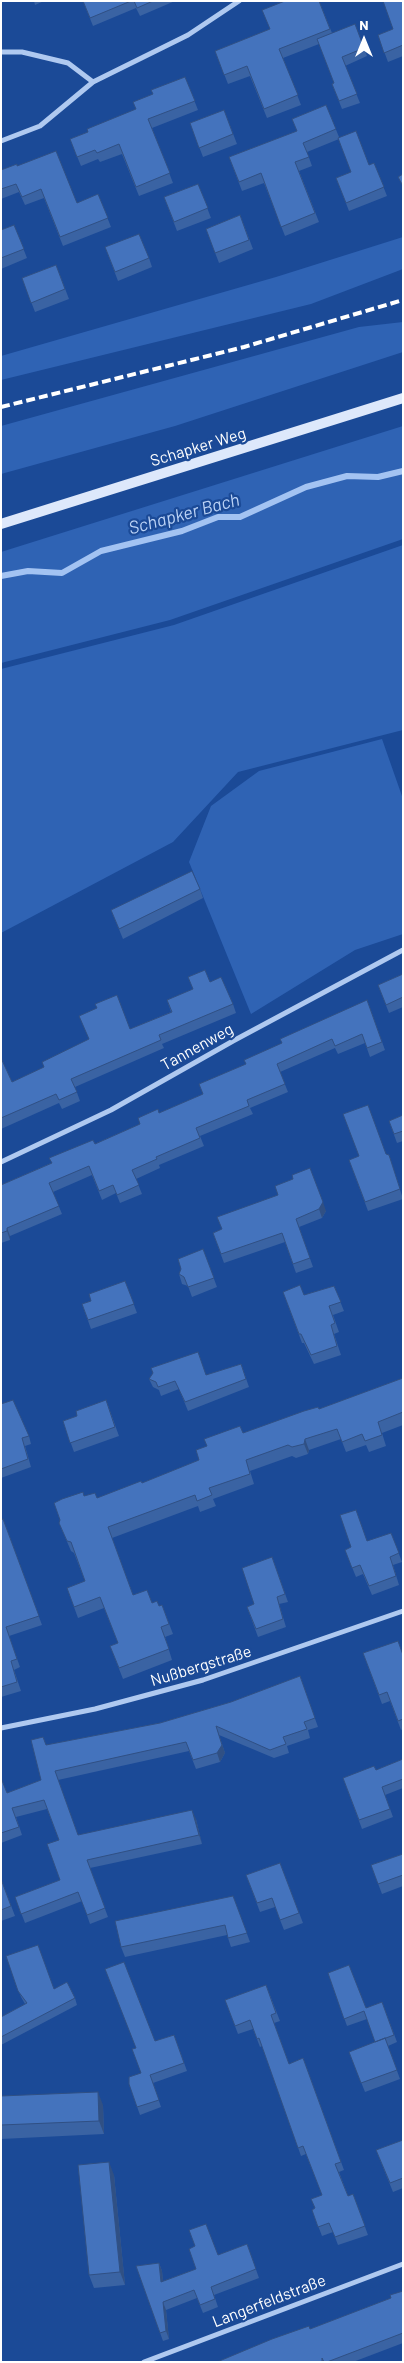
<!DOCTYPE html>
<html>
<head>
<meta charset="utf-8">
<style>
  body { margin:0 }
  #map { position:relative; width:404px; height:2363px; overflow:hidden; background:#1b4a97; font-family:Barlow,sans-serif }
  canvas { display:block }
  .frame { position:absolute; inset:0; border:2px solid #fff; pointer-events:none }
  .north { position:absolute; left:339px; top:15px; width:50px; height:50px; -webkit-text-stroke:4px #1b4a97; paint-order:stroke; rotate:0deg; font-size:14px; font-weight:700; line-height:20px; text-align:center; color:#fff }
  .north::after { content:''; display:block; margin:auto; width:18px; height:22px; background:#fff; clip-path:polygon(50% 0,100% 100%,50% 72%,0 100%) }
</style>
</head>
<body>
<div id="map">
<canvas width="404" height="2363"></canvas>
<div class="frame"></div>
<div class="north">N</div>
</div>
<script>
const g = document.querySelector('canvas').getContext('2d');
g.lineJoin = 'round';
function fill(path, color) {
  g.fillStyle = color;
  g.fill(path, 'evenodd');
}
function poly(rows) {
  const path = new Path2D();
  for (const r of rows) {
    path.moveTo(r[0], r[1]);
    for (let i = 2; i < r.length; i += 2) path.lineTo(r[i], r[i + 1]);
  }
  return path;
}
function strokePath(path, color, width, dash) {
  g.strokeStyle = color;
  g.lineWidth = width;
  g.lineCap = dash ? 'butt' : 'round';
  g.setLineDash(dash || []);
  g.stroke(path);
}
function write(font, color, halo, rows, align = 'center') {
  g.font = font + ' Barlow,sans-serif';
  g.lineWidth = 4.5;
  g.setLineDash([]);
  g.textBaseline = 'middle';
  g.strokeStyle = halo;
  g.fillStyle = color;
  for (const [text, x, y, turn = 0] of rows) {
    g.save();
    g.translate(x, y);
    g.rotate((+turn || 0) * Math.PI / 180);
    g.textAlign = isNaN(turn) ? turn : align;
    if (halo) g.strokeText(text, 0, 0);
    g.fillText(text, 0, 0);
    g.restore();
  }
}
fill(poly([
  [403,237,403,269,311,304,1,380,1,356,276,277],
  [403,322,403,352,175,426,1,474,1,426,359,327],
  [403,426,403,539,170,620,1,663,1,552],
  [403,545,403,730,238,772,173,842,1,933,1,669,174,625],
  [382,739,403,799,403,934,355,950,251,1014,189,862,211,806,259,771]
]), '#2f63b4');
strokePath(poly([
  [1,576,28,571,62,573,101,551,182,531,218,517,240,517,306,487,347,476,378,477,403,471]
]), '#a3c3f2', 6);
strokePath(poly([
  [1,52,22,52,68,63,93,82],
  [1,141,40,126,93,82,188,35,239,1],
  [1,1162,111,1110,233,1041,403,950],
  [1,1728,95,1709,203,1680,403,1611],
  [144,2362,403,2264]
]), '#afc9f0', 5);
strokePath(poly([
  [1,524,403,398]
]), '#dde8fb', 10);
strokePath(poly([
  [1,407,244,347,403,300]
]), '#fff', 4, [9, 4]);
fill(poly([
  [34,1,44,1,35,5],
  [83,1,175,1,140,16,136,8,93,26],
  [319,1,332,33,364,48,367,56,345,66,360,103,342,109,332,84,334,83,319,44,283,58,301,105,267,118,250,76,228,84,215,51,270,29],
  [403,1,403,56,388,62,378,35,393,29],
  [185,77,198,110,152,128,173,183,139,196,122,154,100,162,98,159,81,166,70,139,88,132,136,109,153,94],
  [326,105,339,137,369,165,374,163,387,196,349,211,336,178,351,172,339,139,307,152,312,166,299,171,319,222,285,236,264,183,242,191,229,157,297,131,292,119],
  [224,110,237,144,203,157,190,123],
  [17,166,77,203,98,194,111,227,63,246,44,198,25,205,19,192,1,199,1,170],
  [198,184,211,218,177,231,164,197],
  [240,215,253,249,219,263,206,229],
  [14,225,27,258,1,269,1,230],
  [105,247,149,258,152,267,118,281],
  [56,265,69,299,35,312,22,278],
  [200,889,203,898,123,939,111,910],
  [403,974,403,1007,389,1013,378,985],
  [210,982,233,1004,236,1013,162,1044,164,1048,75,1087,80,1101,62,1109,59,1103,1,1129,1,1058,12,1082,130,1029,171,1012,167,1000],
  [367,1000,385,1050,370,1057,365,1043,338,1054,335,1048,280,1072,288,1092,250,1108,253,1114,200,1136,204,1146,159,1165,160,1168,136,1179,142,1194,120,1203,116,1193,102,1200,92,1175,53,1192,62,1214,10,1236,10,1240,1,1243,1,1185,140,1124,159,1113,203,1094,199,1084,246,1064,282,1043],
  [403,1115,403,1141,397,1143,389,1121],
  [386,1154,389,1155,403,1199,368,1211,349,1160],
  [278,1195,326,1211,322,1218,299,1227,313,1267,296,1273,285,1242,224,1263,213,1233,222,1229],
  [203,1249,217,1287,192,1297,188,1286,182,1284,179,1274],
  [125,1281,137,1313,91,1329,82,1304,91,1301],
  [334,1286,344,1311,333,1315,339,1332,334,1334,341,1355,314,1364,304,1343,302,1343,283,1292,304,1295],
  [241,1364,249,1387,188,1411,179,1389,161,1396,159,1390,153,1387,149,1379,206,1375],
  [403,1378,403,1425,382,1433,386,1446,369,1452,366,1445,346,1452,341,1439,309,1450,308,1454,296,1458,292,1456,250,1471,254,1484,213,1499,216,1506,200,1512,198,1506,112,1538,133,1595,159,1606,162,1605,173,1634,165,1637,172,1660,123,1679,110,1646,118,1643,104,1608,78,1618,67,1588,85,1581,74,1553,71,1551,59,1523,84,1496,97,1498,142,1483,199,1460,243,1433,319,1409],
  [106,1400,119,1436,74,1452,63,1421,77,1416],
  [1,1404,29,1436,31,1444,25,1446,31,1467,1,1478],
  [3,1519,42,1625,9,1636,20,1667,14,1670,21,1691,1,1697,1,1520],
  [391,1533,402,1562,393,1565,399,1585,372,1595,363,1574,356,1577,345,1550],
  [272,1557,288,1602,279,1604,286,1627,258,1637,247,1607,254,1604],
  [363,1653,403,1655,403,1729,401,1730,390,1701,382,1704],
  [300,1676,318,1727,308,1730,310,1738,287,1746,289,1753,274,1758,219,1735,225,1753,220,1762,196,1769,189,1751,58,1780,78,1835,196,1819,202,1844,90,1868,108,1917,90,1924,82,1901,25,1923,15,1897,60,1880,59,1840,47,1809,16,1817,22,1835,1,1843,1,1778,7,1793,41,1780,46,1745,160,1723,231,1702],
  [403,1759,403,1788,385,1795,393,1817,362,1829,343,1778,376,1770],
  [403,1854,403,1886,382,1894,371,1865],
  [280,1863,303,1923,284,1930,275,1907,260,1912,246,1875],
  [1,1879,15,1916,1,1921],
  [233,1896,250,1942,231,1947,227,1935,125,1957,121,1947],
  [6,1956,54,1989,75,1998,77,2005,1,2045,1,2017,25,2004,21,1997],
  [328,1973,366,2008,382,2002,397,2042,388,2046,400,2079,365,2092,349,2052,375,2042,367,2019,347,2026],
  [266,1985,280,2021,274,2023,289,2064,303,2058,344,2170,339,2172,348,2196,353,2194,368,2235,338,2245,333,2232,322,2236,312,2210,315,2208,322,2195,306,2154,301,2156,262,2046,260,2047,253,2029,238,2034,225,2000],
  [174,2035,187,2071,153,2083,161,2107,140,2115,129,2084,141,2073,155,2041],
  [1,2096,103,2105,104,2134,1,2139],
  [403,2140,403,2188,393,2192,376,2150],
  [114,2175,125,2285,94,2288,89,2275],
  [247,2244,259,2278,214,2295,218,2307,203,2313,197,2298,166,2310,169,2339,163,2341,136,2266,159,2263,162,2271,163,2281,196,2269,218,2255],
  [403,2291,403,2343,353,2362,217,2362,310,2329,391,2298]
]), '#3a63a3');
fill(poly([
  [323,1202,326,1211,322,1218,319,1209],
  [7,1228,10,1236,10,1240,7,1231],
  [305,1439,309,1450,308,1454,304,1444],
  [216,1726,225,1753,220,1762,217,1753],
  [192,1810,196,1819,202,1844,199,1835],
  [98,2092,103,2105,104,2134,99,2121],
  [109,2162,114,2175,125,2285,120,2272],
  [159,2263,162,2271,164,2290,161,2282],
  [163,2302,166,2310,169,2339,166,2331]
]), '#305084');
const building = poly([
  [83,1,131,1,90,18,83,1],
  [134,1,153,1,137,8,134,1],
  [285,1,319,1,330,29,279,49,298,95,264,109,247,66,224,75,215,51,270,29,262,10,285,1],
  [383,1,403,1,403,45,384,53,378,35,393,29,383,1],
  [355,24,364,48,342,57,357,94,339,101,332,84,334,83,317,39,355,24],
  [185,77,195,101,148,119,170,173,136,187,119,144,97,153,95,150,77,157,70,139,88,132,87,129,136,109,133,102,153,94,151,90,185,77],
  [326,105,336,129,303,143,309,157,295,162,315,213,281,227,261,173,239,182,229,157,297,131,292,119,326,105],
  [224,110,233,134,199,148,190,123,224,110],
  [356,131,369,165,374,163,384,187,346,203,336,178,351,172,338,138,356,131],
  [56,151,77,203,98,194,108,218,60,237,41,189,22,197,16,184,1,189,1,170,17,164,17,166,56,151],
  [403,174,403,186,398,177,403,174],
  [198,184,208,208,174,222,164,197,198,184],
  [240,215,249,240,215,253,206,229,240,215],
  [14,225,24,249,1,258,1,230,14,225],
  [139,234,149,258,115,272,105,247,139,234],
  [56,265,65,289,31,303,22,278,56,265],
  [192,871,200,889,119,929,111,910,192,871],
  [205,970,210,982,221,977,233,1004,159,1035,161,1040,71,1079,77,1092,59,1100,56,1094,1,1118,1,1058,12,1082,44,1067,42,1062,89,1039,79,1016,97,1008,95,1004,117,995,130,1029,172,1012,167,1000,193,989,188,977,205,970],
  [403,974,403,997,386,1005,378,985,403,974],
  [367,1000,382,1042,367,1048,362,1034,335,1046,332,1039,277,1064,285,1084,247,1100,249,1106,196,1128,200,1138,156,1157,157,1159,132,1170,139,1185,117,1195,113,1185,99,1191,89,1166,49,1183,59,1206,7,1228,7,1231,1,1233,1,1185,52,1163,49,1158,93,1140,95,1144,140,1124,138,1118,158,1109,159,1113,203,1094,199,1084,246,1064,244,1060,282,1043,280,1039,367,1000],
  [368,1105,386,1154,389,1155,400,1189,365,1202,349,1160,359,1156,343,1114,368,1105],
  [403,1115,403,1131,394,1134,389,1121,403,1115],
  [310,1168,323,1202,319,1209,296,1219,310,1258,293,1264,282,1233,221,1254,213,1233,222,1229,217,1217,278,1195,275,1186,293,1179,292,1175,310,1168],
  [203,1249,214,1278,188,1287,184,1277,179,1274,181,1269,178,1259,203,1249],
  [125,1281,134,1304,88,1320,82,1304,91,1301,89,1294,125,1281],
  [300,1285,304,1295,334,1286,341,1302,329,1306,335,1323,331,1325,337,1346,311,1355,301,1334,299,1334,283,1292,300,1285],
  [198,1352,206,1375,241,1364,246,1379,185,1402,175,1381,158,1387,156,1382,149,1379,153,1373,151,1368,198,1352],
  [403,1378,403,1412,378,1422,382,1435,365,1441,362,1434,342,1442,337,1429,305,1439,304,1444,292,1447,288,1445,246,1460,250,1474,209,1488,212,1495,197,1501,195,1495,108,1527,133,1595,147,1590,152,1603,157,1601,159,1606,162,1605,169,1624,161,1627,169,1649,119,1668,110,1646,118,1643,100,1597,74,1607,67,1588,85,1581,71,1542,67,1541,59,1523,60,1520,54,1503,62,1499,83,1492,84,1496,95,1493,97,1498,141,1481,142,1483,199,1460,196,1450,207,1446,204,1439,240,1426,243,1433,304,1411,318,1407,319,1409,403,1378],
  [13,1400,29,1436,22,1438,28,1459,1,1469,1,1404,13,1400],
  [106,1400,115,1427,70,1443,63,1421,77,1416,76,1411,106,1400],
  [356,1510,367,1541,391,1533,399,1553,390,1557,396,1576,369,1586,360,1565,352,1568,345,1550,351,1547,340,1515,356,1510],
  [3,1519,39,1616,6,1627,17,1659,11,1661,17,1682,1,1687,1,1520,3,1519],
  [272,1557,285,1594,277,1597,283,1619,256,1629,247,1607,254,1604,242,1568,272,1557],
  [398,1641,403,1655,403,1719,398,1721,387,1692,379,1695,363,1653,398,1641],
  [300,1676,315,1718,304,1722,307,1729,283,1737,286,1744,270,1750,216,1726,222,1745,217,1753,193,1760,186,1742,55,1771,78,1835,192,1810,199,1835,87,1860,105,1908,87,1915,78,1892,21,1914,15,1897,60,1880,47,1844,59,1840,44,1800,12,1808,19,1827,1,1833,1,1778,7,1793,41,1780,31,1740,43,1737,46,1745,160,1723,231,1702,300,1676],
  [403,1759,403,1779,382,1787,390,1809,359,1820,343,1778,374,1766,376,1770,403,1759],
  [403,1854,403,1875,378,1884,371,1865,403,1854],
  [280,1863,299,1913,280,1920,272,1898,257,1903,246,1875,280,1863],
  [1,1879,11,1906,1,1910,1,1879],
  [233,1896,247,1933,228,1938,225,1925,121,1947,115,1921,233,1896],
  [38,1945,54,1989,67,1982,75,1998,1,2037,1,2017,27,2003,18,1991,6,1956,38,1945],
  [124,1962,155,2041,174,2035,184,2063,150,2075,159,2100,137,2107,129,2084,129,2077,141,2073,132,2049,136,2048,105,1969,124,1962],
  [349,1965,366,2008,382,2002,394,2035,375,2042,364,2011,344,2019,328,1973,349,1965],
  [266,1985,276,2013,271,2015,289,2064,303,2058,341,2162,335,2164,348,2196,353,2194,365,2226,335,2237,329,2223,318,2227,312,2210,315,2208,311,2199,322,2195,303,2146,298,2148,259,2038,257,2039,250,2020,235,2026,225,2000,266,1985],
  [385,2038,397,2070,361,2083,349,2052,385,2038],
  [98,2092,99,2121,1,2125,1,2096,98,2092],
  [403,2140,403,2178,390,2183,376,2150,403,2140],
  [109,2162,120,2272,89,2275,78,2165,109,2162],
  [206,2224,218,2255,247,2244,256,2269,211,2287,215,2299,200,2305,194,2290,163,2302,166,2331,160,2333,136,2266,159,2263,161,2282,196,2269,189,2249,195,2246,189,2230,206,2224],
  [403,2291,403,2333,327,2362,324,2362,322,2358,322,2362,217,2362,272,2339,309,2326,310,2329,391,2298,390,2295,403,2291]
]);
fill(building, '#4473bd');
strokePath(building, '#305084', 1);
write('16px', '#fff', '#1b4a97', [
  ["Schapker Weg",198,447,-17],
  ["Tannenweg",197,1047,-29],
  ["Nußbergstraße",201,1666,-17],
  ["Langerfeldstraße",269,2301,-21]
]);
write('italic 18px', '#bcd3f6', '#1b4a97', [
  ["Schapker Bach",184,514,-15]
]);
</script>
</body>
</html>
